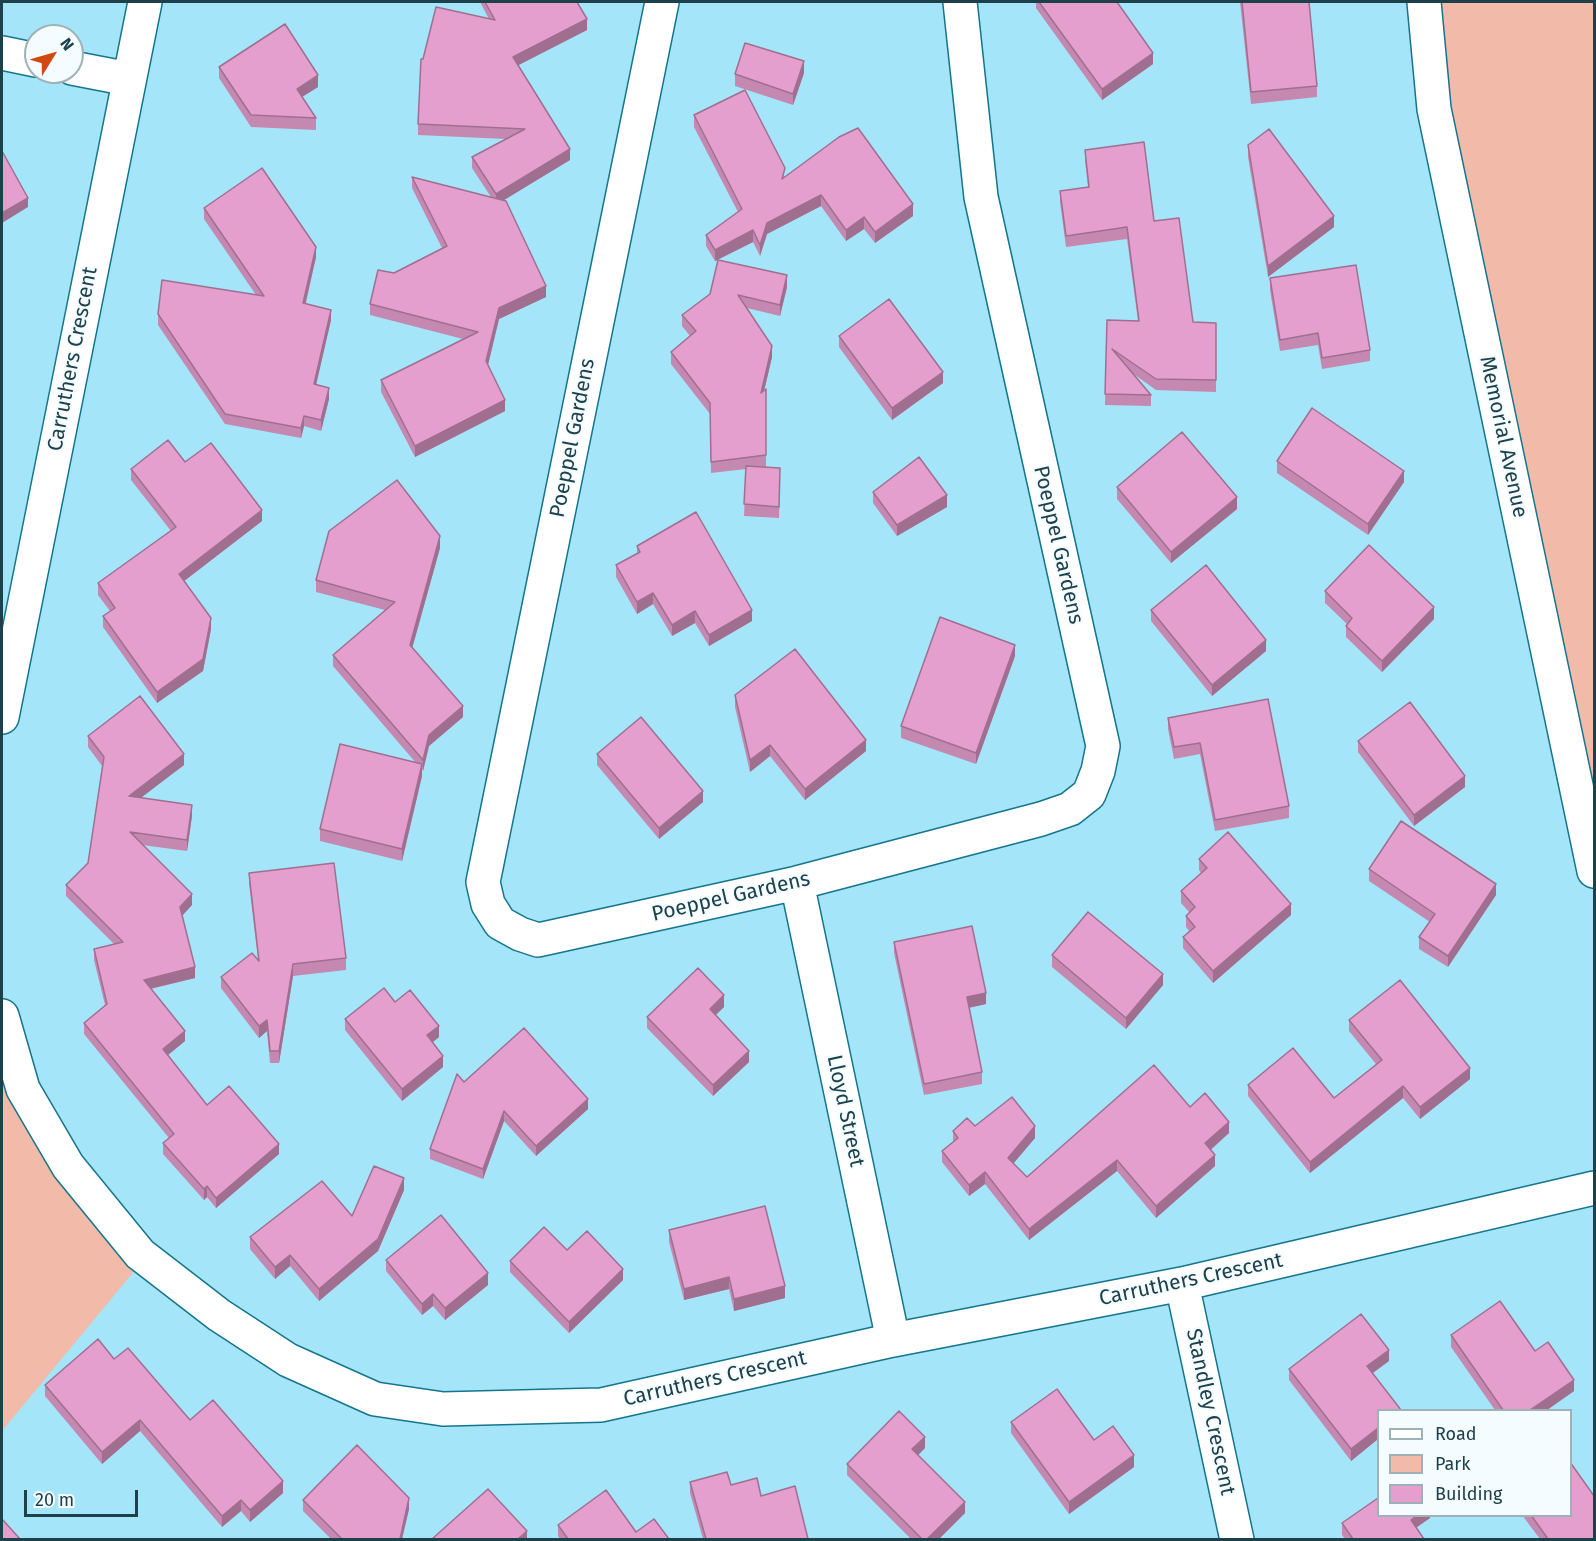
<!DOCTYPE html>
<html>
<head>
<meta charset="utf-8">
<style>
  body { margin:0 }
  #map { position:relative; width:1596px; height:1541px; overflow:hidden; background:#a4e5fa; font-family:"Fira Sans",sans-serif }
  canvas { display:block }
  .frame { position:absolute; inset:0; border:3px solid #1d414b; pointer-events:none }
  .legend { position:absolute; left:1377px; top:1409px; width:195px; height:108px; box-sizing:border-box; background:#f4fcff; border:2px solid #9eb1b7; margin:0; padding:8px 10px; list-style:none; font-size:18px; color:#1d414b }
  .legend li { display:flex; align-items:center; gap:12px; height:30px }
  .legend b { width:30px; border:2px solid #9eb1b7 }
  .north { position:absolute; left:24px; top:24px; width:60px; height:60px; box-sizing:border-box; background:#f4fcff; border:2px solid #9eb1b7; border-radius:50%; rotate:53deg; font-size:16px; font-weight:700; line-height:24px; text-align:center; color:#1d414b }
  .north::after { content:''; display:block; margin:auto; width:21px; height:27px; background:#d04a10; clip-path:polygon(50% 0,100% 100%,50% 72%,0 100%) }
  .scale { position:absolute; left:24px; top:1490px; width:114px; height:27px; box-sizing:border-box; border:3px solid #1d414b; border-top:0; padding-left:8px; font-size:18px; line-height:21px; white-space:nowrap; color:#1d414b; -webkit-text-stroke:4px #f4fcff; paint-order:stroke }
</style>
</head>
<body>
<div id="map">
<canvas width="1596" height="1541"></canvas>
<div class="frame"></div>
<ul class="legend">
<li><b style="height:8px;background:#fff"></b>Road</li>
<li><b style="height:16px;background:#f2bba9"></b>Park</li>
<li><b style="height:16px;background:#e59fce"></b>Building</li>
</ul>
<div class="north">N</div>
<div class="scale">20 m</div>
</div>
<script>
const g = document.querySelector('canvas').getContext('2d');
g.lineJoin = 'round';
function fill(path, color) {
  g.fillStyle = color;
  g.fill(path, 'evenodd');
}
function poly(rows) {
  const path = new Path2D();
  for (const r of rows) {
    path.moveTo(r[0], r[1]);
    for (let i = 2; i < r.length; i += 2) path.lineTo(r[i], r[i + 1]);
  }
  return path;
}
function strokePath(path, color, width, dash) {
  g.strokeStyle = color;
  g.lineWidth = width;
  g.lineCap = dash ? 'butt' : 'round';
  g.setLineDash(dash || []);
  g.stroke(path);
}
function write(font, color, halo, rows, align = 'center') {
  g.font = font + ' "Fira Sans",sans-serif';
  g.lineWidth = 4.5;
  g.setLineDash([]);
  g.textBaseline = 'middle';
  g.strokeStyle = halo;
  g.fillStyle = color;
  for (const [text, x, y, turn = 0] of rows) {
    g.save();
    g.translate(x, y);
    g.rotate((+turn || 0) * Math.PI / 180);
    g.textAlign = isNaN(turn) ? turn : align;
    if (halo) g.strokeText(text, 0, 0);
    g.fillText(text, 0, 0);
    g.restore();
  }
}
fill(poly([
  [1424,2,1594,2,1594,871],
  [2,1016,26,1094,145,1258,2,1431]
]), '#f2bba9');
const minor = poly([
  [662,2,483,882,488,904,500,923,520,934,538,940,797,883,1041,819,1070,809,1089,794,1098,771,1103,746,981,197,960,2],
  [1424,2,1434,109,1594,871],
  [2,53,36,60],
  [72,68,129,79],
  [2,717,145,2],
  [797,883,893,1340],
  [2,1016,23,1089,68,1166,140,1254,219,1315,288,1360,375,1399,443,1409,601,1405,893,1340,1182,1284,1594,1188],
  [1182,1284,1237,1540]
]);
strokePath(minor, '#14758c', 36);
strokePath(minor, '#fff', 33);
fill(poly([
  [480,2,577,2,587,30,518,65,570,160,503,200,546,297,499,319,488,365,505,411,415,457,381,392,381,380,463,339,370,315,370,304,394,273,442,248,412,188,412,177,491,197,472,168,472,157,506,139,418,135,418,124,423,59,489,19],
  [1036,2,1117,2,1153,64,1102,100,1036,8],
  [1240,2,1309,2,1317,86,1317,97,1251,104],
  [219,67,318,87,302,97,316,118,316,130,251,127,219,78],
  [804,73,793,105,735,86,735,74],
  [694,115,785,177,913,216,875,243,864,229,846,241,821,206,767,234,760,256,753,242,715,261,706,246,706,235,738,212,694,127],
  [1248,145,1334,227,1268,277,1248,157],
  [1085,150,1154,221,1193,322,1216,323,1216,392,1156,390,1135,375,1151,395,1151,406,1105,405,1107,320,1138,321,1127,239,1066,247,1060,202,1060,191,1088,187,1085,161],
  [204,208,316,257,306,303,331,320,316,384,329,399,321,431,304,426,301,438,225,424,158,325,158,314,256,295,204,219],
  [1270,278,1370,350,1370,361,1322,369,1318,345,1280,351,1270,290],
  [787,287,780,316,747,308,772,357,764,391,766,389,766,467,763,467,780,479,779,518,744,516,746,469,711,473,710,414,671,364,671,352,690,336,682,326,682,315,710,294],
  [839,336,943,383,892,420,839,347],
  [1277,461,1404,482,1368,535,1277,473],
  [185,462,262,521,184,581,211,629,203,671,157,703,103,627,103,616,110,611,98,595,98,583,171,531,131,480,131,469],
  [1117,487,1237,509,1171,563,1117,499],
  [873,492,947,507,897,536,873,503],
  [637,546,752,621,709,646,695,623,672,636,653,604,637,614,616,577,616,565,637,554],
  [440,548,412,648,463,717,429,746,423,771,422,770,422,776,402,861,320,841,320,829,416,763,333,666,333,655,385,610,316,592,316,580],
  [1325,591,1434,619,1382,672,1346,637,1346,626,1347,624,1325,603],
  [1151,610,1266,651,1212,696,1151,621],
  [1015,656,976,764,901,738,901,726],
  [735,695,866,751,805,800,770,756,750,772,735,707],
  [1168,718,1289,806,1289,818,1215,831,1200,754,1174,759,1168,729],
  [88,736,184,765,140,798,192,816,187,851,142,845,192,905,182,916,195,978,151,989,185,1041,168,1055,207,1105,279,1154,216,1208,207,1197,204,1200,163,1154,163,1143,169,1138,84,1034,84,1023,105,1005,94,960,94,949,114,944,66,896,66,885,88,863,102,766,88,747],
  [1358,741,1465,787,1414,826,1358,752],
  [597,754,703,802,659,839,597,765],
  [1199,859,1291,915,1213,983,1183,948,1183,937,1189,931,1186,927,1186,916,1190,913,1181,903,1181,891,1201,873,1199,870],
  [1369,869,1496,895,1448,967,1419,949,1419,937,1430,922,1369,881],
  [249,873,346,958,346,970,293,976,279,1063,270,1063,267,1031,259,1038,221,988,221,977,258,959,249,884],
  [894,942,986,1004,969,1008,982,1072,982,1084,924,1095,894,953],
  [1052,955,1163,985,1126,1029,1052,967],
  [395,1002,439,1037,432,1042,443,1067,402,1101,345,1030,345,1019],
  [724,1007,716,1015,749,1062,713,1096,647,1028,647,1017],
  [1349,1020,1470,1079,1420,1119,1403,1098,1310,1173,1248,1096,1248,1085,1334,1098,1376,1064,1349,1031],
  [464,1082,588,1109,536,1156,504,1121,483,1179,430,1159,430,1149],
  [1190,1107,1229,1133,1211,1150,1215,1166,1156,1218,1117,1171,1029,1240,985,1184,969,1196,942,1162,942,1151,953,1143,953,1131,975,1126,1035,1138,1013,1163,1027,1177],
  [404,1190,378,1251,319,1301,290,1266,275,1279,250,1249,250,1237,352,1216],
  [669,1230,785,1298,734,1311,729,1289,684,1300,669,1242],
  [567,1250,623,1280,569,1333,510,1272,510,1261],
  [386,1260,488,1285,445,1320,433,1306,422,1315,386,1271],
  [1451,1335,1535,1351,1574,1391,1547,1410,1495,1410,1451,1347],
  [114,1359,190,1420,283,1493,250,1522,241,1511,222,1527,140,1431,102,1464,45,1396,45,1385],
  [1389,1361,1373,1373,1378,1410,1378,1439,1351,1461,1289,1380,1289,1369],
  [1011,1422,1094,1440,1134,1467,1069,1514,1011,1433],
  [925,1448,918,1455,965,1513,939,1539,911,1539,847,1475,847,1464],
  [690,1482,731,1485,808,1539,703,1539,690,1493],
  [303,1500,409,1509,402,1539,331,1539,303,1511],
  [1430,1515,1430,1518,1416,1528,1424,1539,1345,1539,1342,1535,1342,1523],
  [1522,1515,1570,1515,1594,1539,1540,1539],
  [558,1525,636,1532,669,1539,560,1539,558,1536]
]), '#c589b1');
fill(poly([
  [587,19,587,30,513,68,513,57],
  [1153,53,1153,64,1102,100,1102,89],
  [804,61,804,73,793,105,793,94],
  [318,75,318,87,297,100,297,89],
  [570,149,570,160,496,205,496,194],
  [821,195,821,206,767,234,760,256,760,245,767,223],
  [28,198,28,207,2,223,2,213],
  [913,204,913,216,875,243,875,232],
  [1334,216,1334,227,1268,277,1268,266],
  [864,217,864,229,846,241,846,230],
  [753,230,753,242,715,261,715,250],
  [316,247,316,257,303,313,303,303],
  [787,275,787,287,780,316,780,305],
  [546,286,546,297,499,319,486,373,486,361,499,308],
  [331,310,331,320,314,394,314,384],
  [772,346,772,357,761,404,761,393],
  [943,372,943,383,892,420,892,408],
  [329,388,329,399,321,431,321,420],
  [505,400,505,411,415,457,415,446],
  [304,416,304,426,301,438,301,428],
  [1404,471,1404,482,1368,535,1368,524],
  [947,495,947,507,897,536,897,525],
  [1237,497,1237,509,1171,563,1171,552],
  [262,510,262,521,179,585,179,574],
  [440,536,440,548,410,656,410,645],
  [653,593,653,604,637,614,637,602],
  [1434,607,1434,619,1382,672,1382,661],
  [752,610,752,621,709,646,709,635],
  [695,611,695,623,672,636,672,625],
  [211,618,211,629,203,671,157,703,157,692],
  [1266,640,1266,651,1212,696,1212,685],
  [1015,645,1015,656,976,764,976,753],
  [463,706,463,717,429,746,423,771,423,760,429,735],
  [866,740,866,751,805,800,805,789],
  [770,745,770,756,750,772,750,760],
  [184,754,184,765,129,807,129,796],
  [422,764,422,776,402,861,402,849],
  [1465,776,1465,787,1414,826,1414,815],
  [703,791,703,802,659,839,659,828],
  [192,805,192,816,187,851,187,840],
  [1496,884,1496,895,1448,967,1448,956],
  [192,894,192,905,180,918,180,907],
  [1291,904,1291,915,1213,983,1213,971],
  [293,964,293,976,279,1063,279,1051],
  [195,967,195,978,144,990,144,980],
  [1163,974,1163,985,1126,1029,1126,1018],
  [986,993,986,1004,967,1008,967,997],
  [724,995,724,1007,710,1020,710,1009],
  [267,1020,267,1031,259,1038,259,1026],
  [439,1026,439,1037,427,1047,427,1035],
  [185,1031,185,1041,163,1059,163,1049],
  [749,1051,749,1062,713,1096,713,1085],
  [443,1056,443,1067,402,1101,402,1089],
  [1470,1068,1470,1079,1420,1119,1420,1107],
  [1403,1086,1403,1098,1310,1173,1310,1162],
  [588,1099,588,1109,536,1156,536,1146],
  [504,1111,504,1121,483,1179,483,1169],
  [1229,1122,1229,1133,1205,1154,1205,1143],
  [1035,1126,1035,1138,1008,1170,1008,1158],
  [279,1144,279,1154,216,1208,216,1198],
  [1215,1155,1215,1166,1156,1218,1156,1206],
  [1117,1160,1117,1171,1029,1240,1029,1229],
  [985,1172,985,1184,969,1196,969,1185],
  [404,1178,404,1190,378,1251,319,1301,319,1289],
  [207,1186,207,1197,204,1200,204,1189],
  [290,1255,290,1266,275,1279,275,1267],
  [623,1269,623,1280,569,1333,569,1322],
  [488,1273,488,1285,445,1320,445,1308],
  [729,1277,729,1289,684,1300,684,1289],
  [785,1286,785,1298,734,1311,734,1299],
  [433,1294,433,1306,422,1315,422,1304],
  [1389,1350,1389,1361,1367,1377,1367,1366],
  [1574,1380,1574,1391,1547,1410,1530,1410],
  [140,1420,140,1431,102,1464,102,1452],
  [1378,1428,1378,1439,1351,1461,1351,1449],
  [925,1437,925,1448,912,1461,912,1449],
  [1134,1455,1134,1467,1069,1514,1069,1502],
  [283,1481,283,1493,250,1522,250,1510],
  [409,1498,409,1509,402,1539,400,1539],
  [241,1500,241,1511,222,1527,222,1516],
  [965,1502,965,1513,939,1539,927,1539],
  [1417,1515,1430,1515,1430,1518,1411,1531,1411,1520],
  [527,1531,527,1539,518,1539]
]), '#a06f90');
const building = poly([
  [485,2,577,2,587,19,513,57,570,149,496,194,472,157,525,129,418,124,421,59,423,59,436,7,495,20,485,2],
  [1039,2,1117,2,1153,53,1102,89,1039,2],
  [1242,2,1309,2,1317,86,1251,92,1242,2],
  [285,24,318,75,297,89,316,118,251,115,219,67,285,24],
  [745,43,804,61,793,94,735,74,745,43],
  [745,90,785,168,782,179,839,137,858,128,913,204,875,232,864,217,846,230,821,195,767,223,760,245,753,230,715,250,706,235,742,209,694,115,745,90],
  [1269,129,1334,216,1268,266,1248,145,1269,129],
  [1144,142,1154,221,1179,218,1193,322,1216,323,1216,380,1156,379,1112,349,1151,395,1105,394,1107,320,1139,321,1127,227,1066,236,1060,191,1089,187,1085,150,1144,142],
  [2,151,28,198,2,213,2,151],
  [262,168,316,247,303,303,331,310,314,384,329,388,321,420,304,416,301,428,225,414,158,314,162,280,264,296,204,208,262,168],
  [412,177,506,201,546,286,499,308,486,361,505,400,415,446,381,380,478,332,370,304,378,270,394,273,447,246,412,177],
  [718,260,787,275,780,305,738,295,772,346,761,393,766,389,766,455,711,462,710,403,671,352,696,331,682,315,710,294,718,260],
  [1356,265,1370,350,1322,358,1318,333,1280,340,1270,278,1356,265],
  [889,299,943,372,892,408,839,336,889,299],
  [1312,408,1404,471,1368,524,1277,461,1312,408],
  [1182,432,1237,497,1171,552,1117,487,1182,432],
  [168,440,185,462,211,443,262,510,179,574,211,618,203,659,157,692,103,616,115,608,98,583,176,527,131,469,168,440],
  [919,457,947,495,897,525,873,492,919,457],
  [746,466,780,468,779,507,744,504,746,466],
  [397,480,440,536,410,645,463,706,429,735,423,760,333,655,395,602,316,580,329,531,397,480],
  [696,512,752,610,709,635,695,611,672,625,653,593,637,602,616,565,640,552,637,546,696,512],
  [1369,545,1434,607,1382,661,1346,626,1352,618,1325,591,1369,545],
  [1206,565,1266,640,1212,685,1151,610,1206,565],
  [940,617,1015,645,976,753,901,726,940,617],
  [795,649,866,740,805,789,770,745,750,760,735,695,795,649],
  [140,696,184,754,129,796,192,805,187,840,130,832,192,894,180,907,195,967,144,980,185,1031,163,1049,207,1105,229,1086,279,1144,216,1198,207,1186,204,1189,163,1143,174,1134,84,1023,107,1004,94,949,123,942,66,885,88,863,104,757,88,736,140,696],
  [1268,699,1289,806,1215,820,1200,743,1174,747,1168,718,1268,699],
  [1410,702,1465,776,1414,815,1358,741,1410,702],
  [641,717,703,791,659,828,597,754,641,717],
  [340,744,422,764,402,849,320,829,340,744],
  [1401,821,1496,884,1448,956,1419,937,1435,914,1369,869,1401,821],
  [1228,832,1291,904,1213,971,1183,937,1195,927,1186,916,1195,907,1181,891,1207,868,1199,859,1228,832],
  [334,863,346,958,293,964,279,1051,270,1051,267,1020,259,1026,221,977,252,953,259,961,249,873,334,863],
  [1088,912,1163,974,1126,1018,1052,955,1088,912],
  [972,926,986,993,967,997,982,1072,924,1084,894,942,972,926],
  [698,968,724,995,710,1009,749,1051,713,1085,647,1017,698,968],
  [1400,980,1470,1068,1420,1107,1403,1086,1310,1162,1248,1085,1293,1048,1334,1098,1382,1060,1349,1020,1400,980],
  [384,988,395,1002,410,990,439,1026,427,1035,443,1056,402,1089,345,1019,384,988],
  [524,1028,588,1099,536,1146,504,1111,483,1169,430,1149,457,1074,464,1082,524,1028],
  [1154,1065,1190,1107,1205,1093,1229,1122,1205,1143,1215,1155,1156,1206,1117,1160,1029,1229,985,1172,969,1185,942,1151,958,1138,953,1131,967,1118,975,1126,1012,1097,1035,1126,1008,1158,1027,1177,1154,1065],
  [374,1166,404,1178,378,1239,319,1289,290,1255,275,1267,250,1237,322,1181,352,1216,374,1166],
  [765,1206,785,1286,734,1299,729,1277,684,1289,669,1230,765,1206],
  [441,1215,488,1273,445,1308,433,1294,422,1304,386,1260,441,1215],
  [544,1227,567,1250,587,1231,623,1269,569,1322,510,1261,544,1227],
  [1500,1301,1535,1351,1548,1342,1574,1380,1530,1410,1503,1410,1451,1335,1500,1301],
  [1361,1314,1389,1350,1367,1366,1401,1410,1378,1410,1378,1428,1351,1449,1289,1369,1361,1314],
  [98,1339,114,1359,128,1348,190,1420,213,1400,283,1481,250,1510,241,1500,222,1516,140,1420,102,1452,45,1385,98,1339],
  [1057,1389,1094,1440,1113,1426,1134,1455,1069,1502,1011,1422,1057,1389],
  [899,1411,925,1437,912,1449,965,1502,927,1539,922,1539,847,1464,899,1411],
  [357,1445,409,1498,400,1539,342,1539,303,1500,357,1445],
  [1570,1462,1594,1496,1594,1539,1548,1539,1531,1515,1570,1515,1570,1462],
  [727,1472,731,1485,757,1478,761,1496,795,1486,808,1539,706,1539,690,1482,727,1472],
  [488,1489,527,1531,518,1539,432,1539,488,1489],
  [606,1490,636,1532,654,1519,669,1539,568,1539,558,1525,606,1490],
  [1378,1498,1378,1515,1417,1515,1411,1520,1424,1539,1353,1539,1342,1523,1378,1498],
  [2,1519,20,1539,2,1539,2,1519]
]);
fill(building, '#e59fce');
strokePath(building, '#a06f90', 1.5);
write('21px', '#1d414b', '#f4fcff', [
  ["Carruthers Crescent",73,359,-79],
  ["Memorial Avenue",1503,437,78],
  ["Poeppel Gardens",573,438,-79],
  ["Poeppel Gardens",1058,545,77],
  ["Poeppel Gardens",731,897,-13],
  ["Lloyd Street",845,1111,78],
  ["Carruthers Crescent",1191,1280,-12],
  ["Carruthers Crescent",715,1379,-13],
  ["Standley Crescent",1210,1412,78]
]);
</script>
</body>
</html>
